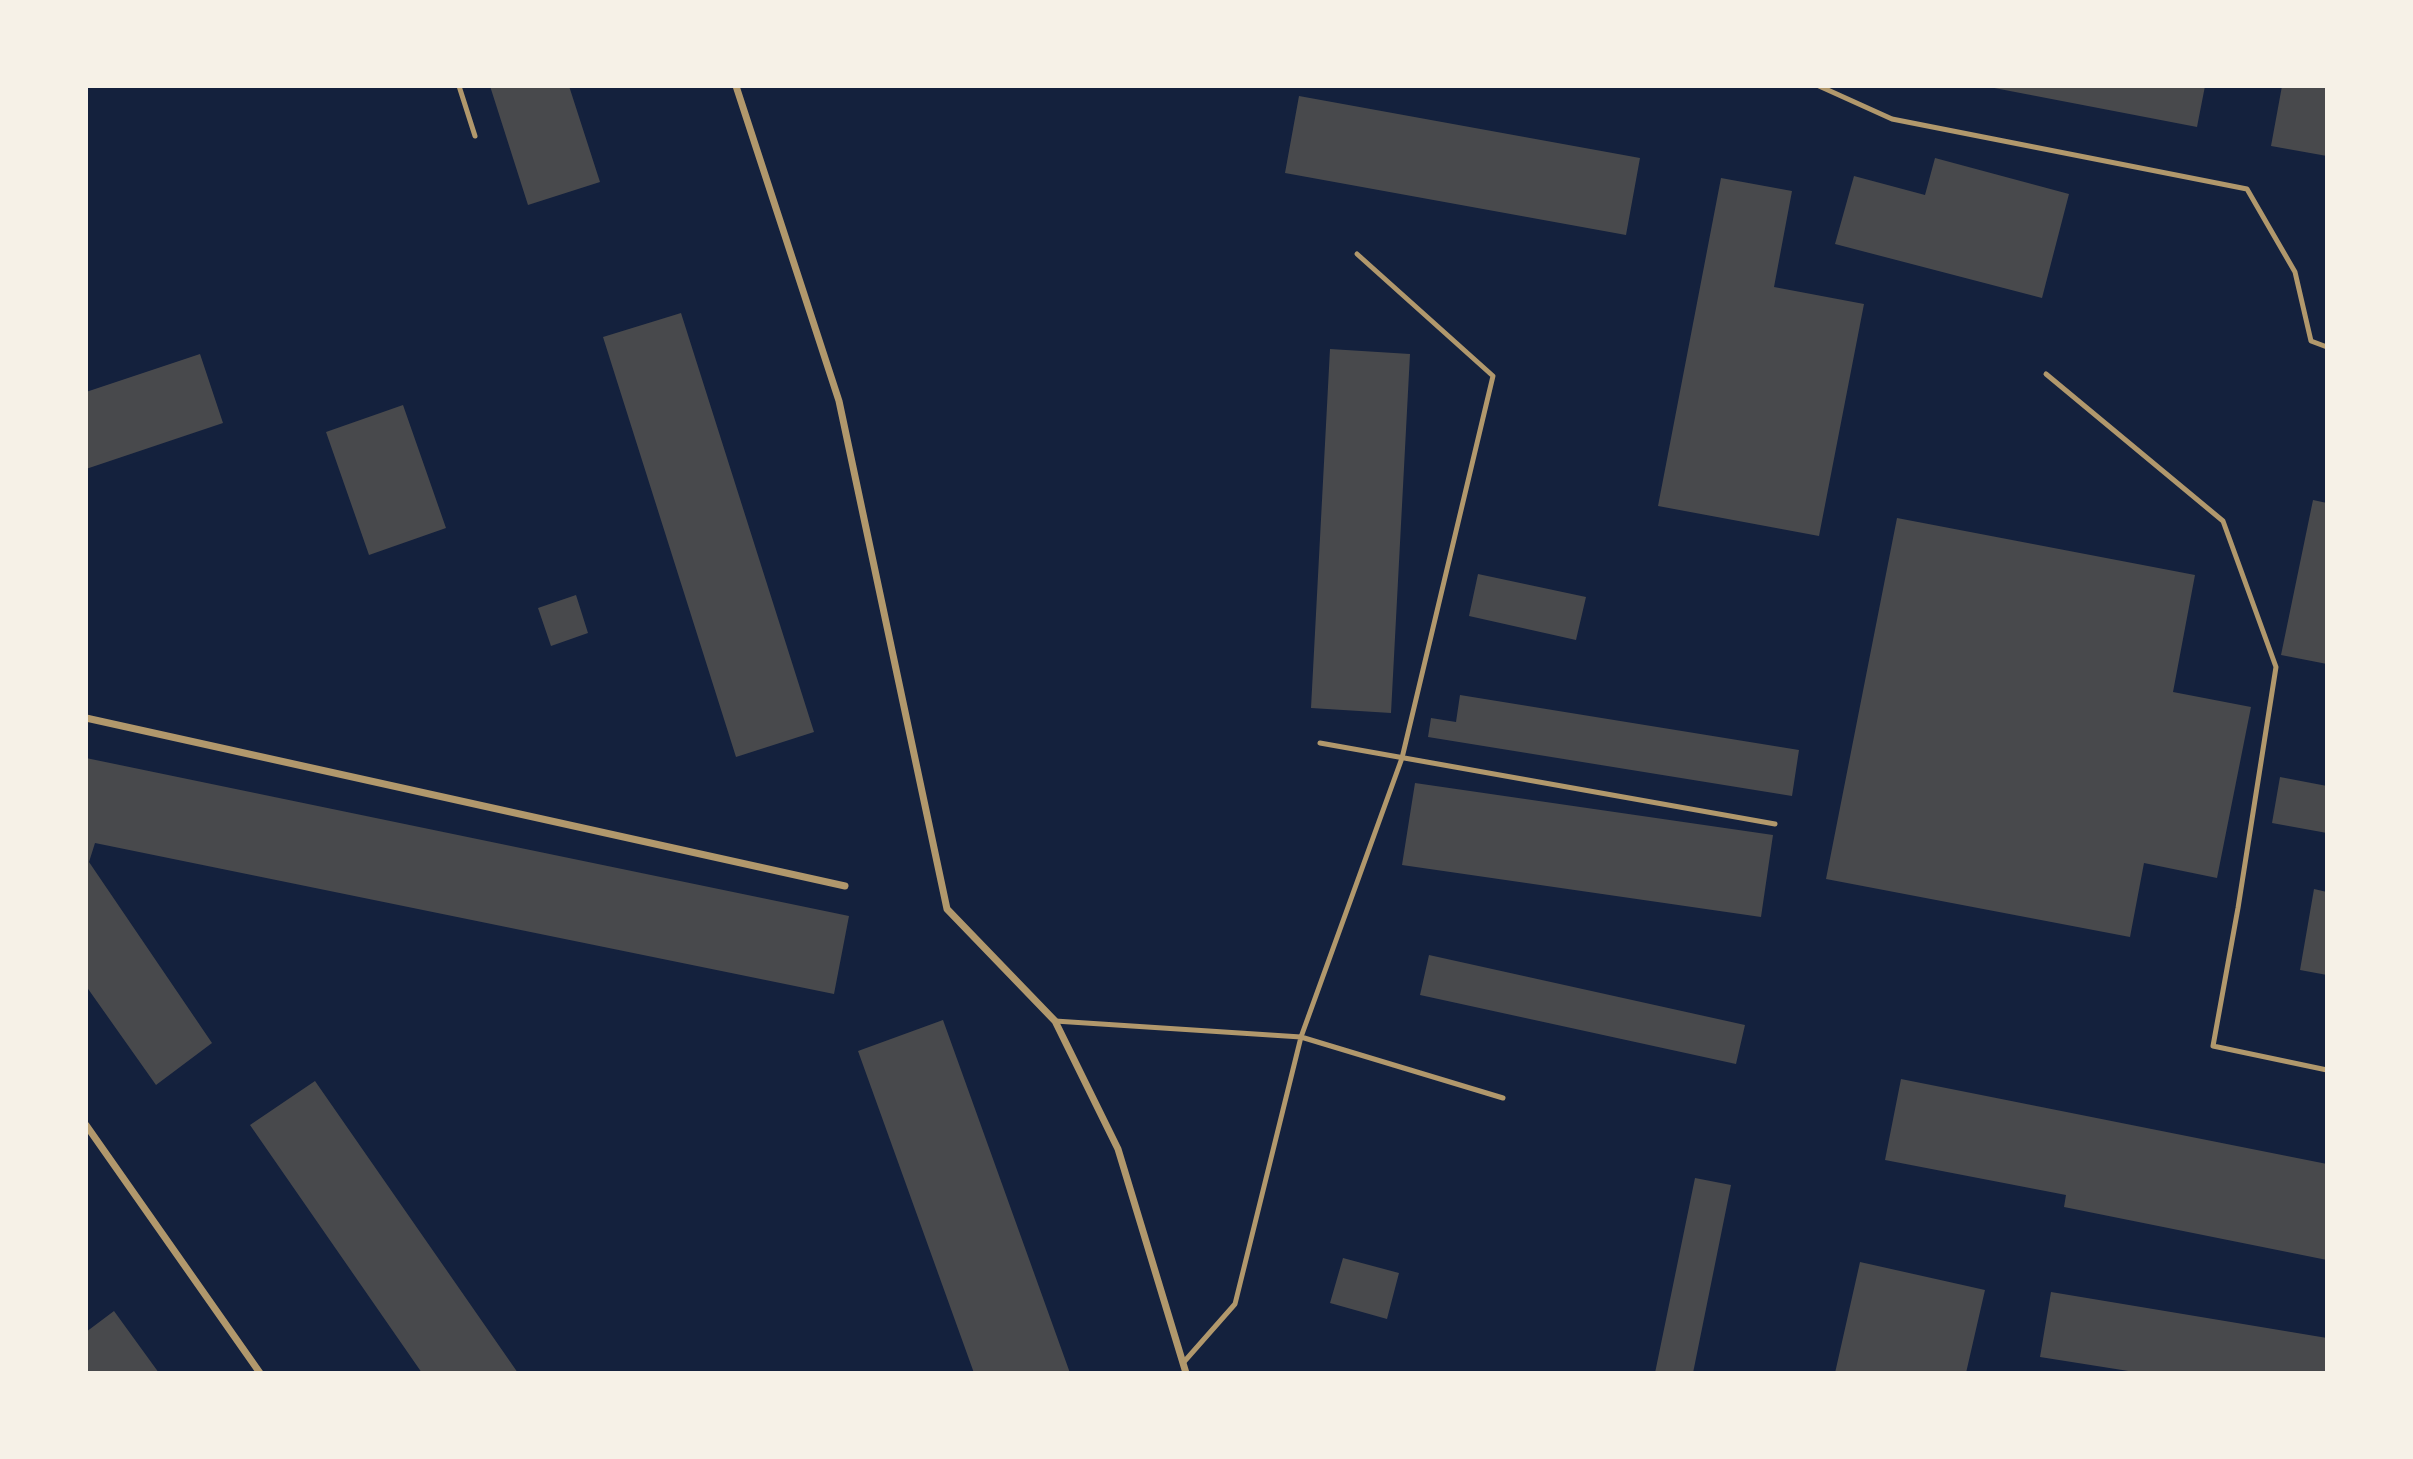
<!DOCTYPE html>
<html>
<head>
<meta charset="utf-8">
<style>
  body { margin:0 }
  #map { position:relative; width:2413px; height:1459px; overflow:hidden; background:#14213d; font-family:"Open Sans",sans-serif }
  canvas { display:block }
  .frame { position:absolute; inset:0; border:88px solid #f6f1e7; pointer-events:none }
</style>
</head>
<body>
<div id="map">
<canvas width="2413" height="1459"></canvas>
<div class="frame"></div>
</div>
<script>
const g = document.querySelector('canvas').getContext('2d');
g.lineJoin = 'round';
function fill(path, color) {
  g.fillStyle = color;
  g.fill(path, 'evenodd');
}
function poly(rows) {
  const path = new Path2D();
  for (const r of rows) {
    path.moveTo(r[0], r[1]);
    for (let i = 2; i < r.length; i += 2) path.lineTo(r[i], r[i + 1]);
  }
  return path;
}
function strokePath(path, color, width, dash) {
  g.strokeStyle = color;
  g.lineWidth = width;
  g.lineCap = dash ? 'butt' : 'round';
  g.setLineDash(dash || []);
  g.stroke(path);
}
fill(poly([
  [490,86,569,86,600,182,528,205],
  [1984,86,2205,86,2197,127],
  [2282,86,2327,86,2327,156,2271,146],
  [1299,96,1640,158,1626,235,1285,173],
  [1935,158,2069,194,2042,298,1835,244,1854,176,1925,195],
  [1721,178,1792,191,1774,287,1864,304,1819,536,1658,506],
  [681,313,814,732,736,757,603,337],
  [1330,349,1410,354,1391,713,1311,708],
  [200,354,223,423,86,469,86,392],
  [403,405,446,528,369,555,326,432],
  [2313,500,2327,503,2327,664,2281,655],
  [1897,518,2195,575,2173,692,2251,707,2217,878,2144,863,2130,937,1826,879],
  [1478,574,1586,597,1576,640,1469,616],
  [576,595,588,633,551,646,538,608],
  [1460,695,1799,750,1792,796,1428,737,1431,718,1456,722],
  [86,758,849,916,834,994,95,843,89,862,212,1043,156,1085,86,986],
  [2280,777,2327,786,2327,833,2272,823],
  [1415,783,1773,835,1761,917,1402,865],
  [2314,889,2327,892,2327,975,2300,970],
  [1429,955,1745,1025,1736,1064,1420,995],
  [943,1020,1070,1373,974,1373,858,1051],
  [1901,1079,2327,1164,2327,1260,2064,1207,2066,1195,1885,1160],
  [315,1081,518,1373,422,1373,250,1125],
  [1695,1178,1731,1185,1693,1373,1655,1373],
  [1343,1258,1399,1273,1387,1319,1330,1303],
  [1860,1262,1985,1290,1966,1373,1835,1373],
  [2051,1292,2327,1338,2327,1373,2141,1373,2040,1357],
  [114,1311,159,1373,86,1373,86,1332]
]), '#48494c');
strokePath(poly([
  [459,86,475,136],
  [1819,86,1892,119,2247,189,2295,272,2311,341,2327,347],
  [2046,374,2223,521,2276,667,2238,908,2213,1046,2327,1070],
  [1320,743,1775,824],
  [1055,1021,1301,1037,1503,1098],
  [1183,1363,1235,1304,1301,1037,1402,758,1493,376,1357,254]
]), '#b1986c', 5);
strokePath(poly([
  [736,86,839,401,947,909,1055,1021,1118,1149,1186,1373],
  [86,718,845,886],
  [86,1125,260,1373]
]), '#b1986c', 7);
</script>
</body>
</html>
